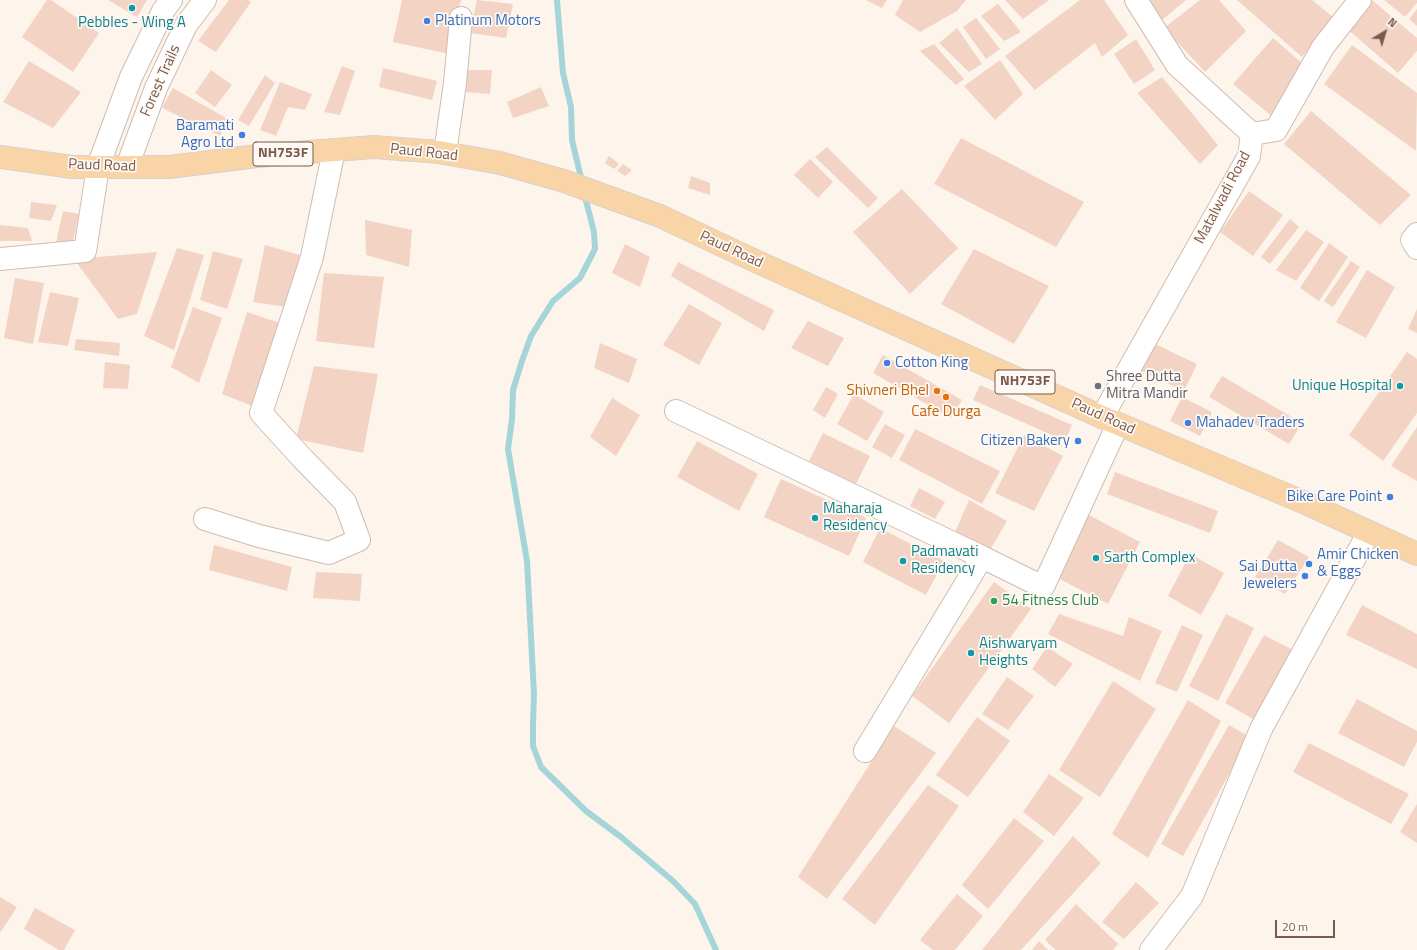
<!DOCTYPE html>
<html>
<head>
<meta charset="utf-8">
<style>
  body { margin:0 }
  #map { position:relative; width:1417px; height:950px; overflow:hidden; background:#fdf5ec; font-family:"Titillium Web",sans-serif }
  canvas { display:block }
  .north { position:absolute; left:1365px; top:12px; width:40px; height:40px; -webkit-text-stroke:3px #fff9f3; paint-order:stroke; rotate:38deg; font-size:11px; font-weight:700; line-height:16px; text-align:center; color:#795a4e }
  .north::after { content:''; display:block; margin:auto; width:14px; height:18px; background:#795a4e; clip-path:polygon(50% 0,100% 100%,50% 72%,0 100%) }
  .scale { position:absolute; left:1275px; top:920px; width:60px; height:18px; box-sizing:border-box; border:2px solid #795a4e; border-top:0; padding-left:5px; font-size:12px; line-height:14px; white-space:nowrap; color:#795a4e; -webkit-text-stroke:3px #fff9f3; paint-order:stroke }
</style>
</head>
<body>
<div id="map">
<canvas width="1417" height="950"></canvas>
<div class="north">N</div>
<div class="scale">20 m</div>
</div>
<script>
const g = document.querySelector('canvas').getContext('2d');
g.lineJoin = 'round';
function poly(rows) {
  const path = new Path2D();
  for (const r of rows) {
    path.moveTo(r[0], r[1]);
    for (let i = 2; i < r.length; i += 2) path.lineTo(r[i], r[i + 1]);
  }
  return path;
}
function strokePath(path, color, width, dash) {
  g.strokeStyle = color;
  g.lineWidth = width;
  g.lineCap = dash ? 'butt' : 'round';
  g.setLineDash(dash || []);
  g.stroke(path);
}
function fill(path, color) {
  g.fillStyle = color;
  g.fill(path, 'evenodd');
}
function write(font, color, halo, rows, align = 'center') {
  g.font = font + ' "Titillium Web",sans-serif';
  g.lineWidth = 3.5;
  g.setLineDash([]);
  g.textBaseline = 'middle';
  g.strokeStyle = halo;
  g.fillStyle = color;
  for (const [text, x, y, turn = 0] of rows) {
    g.save();
    g.translate(x, y);
    g.rotate((+turn || 0) * Math.PI / 180);
    g.textAlign = isNaN(turn) ? turn : align;
    if (halo) g.strokeText(text, 0, 0);
    g.fillText(text, 0, 0);
    g.restore();
  }
}
strokePath(poly([
  [557,0,563,73,571,107,572,140,582,182],
  [584,193,594,232,595,249,580,278,553,301,531,336,522,361,513,390,512,419,508,449,527,561,534,694,533,724,533,746,541,767,586,811,621,837,673,881,695,904,716,950]
]), '#a6d5d9', 6);
fill(poly([
  [47,0,51,0,99,33,73,72,22,37],
  [108,0,147,0,137,17],
  [229,0,248,0,251,2,216,52,198,41],
  [402,0,461,0,449,54,393,42],
  [477,0,513,4,506,38,470,33],
  [866,0,887,0,882,8],
  [903,0,966,0,957,11,920,32,895,15],
  [1005,0,1049,0,1023,19],
  [1080,0,1104,0,1128,35,1102,57,1095,43,1035,90,1005,56],
  [1149,0,1186,0,1161,21],
  [1200,0,1219,0,1246,31,1205,72,1164,28],
  [1237,0,1312,0,1334,18,1302,57],
  [1370,0,1372,0,1417,38,1417,51,1398,73,1346,28],
  [1384,0,1417,0,1417,3,1405,17],
  [998,4,1021,32,1004,41,981,16],
  [1417,9,1417,26,1409,19],
  [976,18,1000,49,986,59,963,27],
  [957,28,982,64,969,72,939,43],
  [1273,38,1310,70,1274,118,1233,84],
  [1136,39,1155,70,1134,84,1114,54],
  [934,44,964,79,956,85,920,51],
  [1352,45,1417,93,1416,151,1324,84],
  [1000,60,1023,94,995,120,964,86],
  [29,61,81,92,53,128,3,102],
  [342,66,355,71,340,115,324,112],
  [383,68,437,81,432,100,379,87],
  [211,70,232,85,215,107,195,93],
  [464,70,492,70,490,94,464,92],
  [265,75,275,83,249,126,238,120],
  [1162,77,1218,145,1200,164,1137,93],
  [280,82,312,94,305,110,288,107,276,136,260,130],
  [541,87,549,106,513,118,507,102],
  [173,88,228,119,220,136,162,108],
  [1311,111,1411,195,1380,225,1284,144],
  [961,138,1084,202,1056,247,934,184],
  [827,147,878,198,868,208,815,157],
  [609,156,619,164,614,169,605,163],
  [810,159,833,182,818,198,794,175],
  [623,164,632,170,625,176,617,171],
  [691,176,710,183,710,195,688,188],
  [902,189,958,248,910,294,853,232],
  [1249,191,1283,215,1253,256,1220,232],
  [31,202,57,205,51,221,29,218],
  [63,211,79,214,72,245,56,243],
  [1290,219,1299,227,1270,264,1261,257],
  [365,220,412,230,409,267,366,255],
  [0,225,28,228,32,241,0,241],
  [1306,230,1324,242,1296,281,1276,270],
  [1329,243,1348,257,1319,301,1300,288],
  [625,244,650,257,640,287,612,273],
  [265,245,300,255,287,307,253,302],
  [177,248,204,255,174,350,144,336],
  [974,249,1049,286,1014,344,941,304],
  [213,251,243,259,227,309,200,300],
  [157,252,137,314,118,319,74,259],
  [1351,261,1360,267,1333,307,1324,301],
  [678,262,774,310,764,331,671,276],
  [1367,270,1395,287,1366,338,1336,322],
  [324,273,384,277,374,348,316,341],
  [15,278,44,283,33,344,4,338],
  [50,292,79,298,68,346,38,342],
  [689,304,722,323,699,365,663,345],
  [193,307,222,318,199,383,171,367],
  [1417,309,1417,333,1408,329],
  [247,312,280,323,255,407,222,394],
  [808,321,844,338,828,366,791,348],
  [76,339,120,343,119,356,74,350],
  [600,343,637,359,629,383,594,368],
  [1153,343,1197,364,1184,391,1140,370],
  [1407,352,1417,359,1417,413,1383,461,1349,435],
  [883,355,962,400,951,418,873,373],
  [105,362,130,365,128,389,103,388],
  [314,366,378,374,363,453,296,439],
  [1222,376,1302,423,1289,444,1209,397],
  [980,385,1072,425,1065,441,973,400],
  [826,387,838,394,825,418,813,410],
  [854,394,884,412,867,441,837,424],
  [1182,397,1212,412,1200,436,1170,421],
  [612,398,640,415,616,456,590,437],
  [885,424,905,435,892,458,872,447],
  [1417,427,1417,481,1391,466],
  [915,429,1000,471,982,504,899,460],
  [823,433,870,456,856,484,809,461],
  [1024,435,1063,456,1034,511,995,493],
  [697,441,758,474,739,511,677,477],
  [1115,472,1218,511,1210,533,1107,494],
  [781,479,866,518,849,556,764,517],
  [919,488,945,502,935,519,910,506],
  [969,500,1007,521,990,550,955,532],
  [1085,513,1140,542,1108,604,1052,575],
  [880,528,944,561,926,595,863,562],
  [1278,540,1309,557,1285,594,1255,577],
  [214,545,292,567,287,591,209,570],
  [1190,554,1224,573,1201,615,1168,596],
  [316,572,362,574,360,601,313,598],
  [994,582,1031,609,949,723,912,696],
  [1362,605,1417,634,1417,669,1346,635],
  [1059,614,1123,636,1129,617,1162,631,1140,681,1048,634],
  [1226,614,1254,628,1218,701,1189,686],
  [1182,625,1203,635,1177,692,1155,683],
  [1264,635,1293,650,1253,719,1225,703],
  [1047,647,1073,664,1055,687,1032,669],
  [1007,677,1034,696,1008,730,982,714],
  [1113,681,1156,709,1100,797,1059,770],
  [1357,699,1417,731,1417,742,1404,767,1338,733],
  [1188,700,1221,721,1148,858,1112,834],
  [977,717,1010,741,968,797,936,775],
  [1229,725,1250,737,1183,856,1161,844],
  [894,726,936,753,827,899,798,877],
  [1309,743,1409,794,1391,824,1293,772],
  [1049,774,1084,798,1054,836,1023,812],
  [928,785,959,806,875,925,842,899],
  [1417,804,1417,843,1400,832],
  [1014,818,1044,841,988,909,962,885],
  [1073,836,1101,863,1021,950,982,950],
  [1136,882,1159,903,1124,939,1102,922],
  [957,894,983,916,955,950,933,950,920,940],
  [0,897,17,907,0,933],
  [1076,904,1118,944,1113,950,1056,950,1045,940],
  [35,908,75,930,64,950,59,950,24,929],
  [1039,941,1048,950,1032,950]
]), '#f2d3c4');
const minor = poly([
  [1252,134,1276,130,1323,47,1360,0],
  [445,153,455,83,461,18],
  [127,167,156,88,186,25,205,0],
  [1417,234,1412,240,1417,248],
  [0,259,85,251,98,167,131,77,163,11,171,0],
  [676,411,982,557],
  [1102,417,1249,156,1252,134,1177,65,1136,0],
  [205,519,259,536,329,553,359,540,345,502,303,459,261,413,312,257,334,150],
  [865,751,982,557,1043,587,1118,424],
  [1151,950,1192,896,1261,729,1369,532]
]);
const major = poly([
  [0,157,72,167,169,167,257,156,374,147,439,152,500,163,564,181,660,216,751,259,1102,417,1310,505,1417,554]
]);
strokePath(minor, '#d0bcb1', 24);
strokePath(major, '#d9d1cd', 24);
strokePath(minor, '#fff', 22);
strokePath(major, '#f9d4a7', 22);
for (const [x, y, r, color] of [
  [132,8,4,"#0f9aa8"],
  [427,21,4,"#3f7fe0"],
  [242,135,4,"#3f7fe0"],
  [887,363,4,"#3f7fe0"],
  [1098,386,4,"#6b7280"],
  [1400,386,4,"#0f9aa8"],
  [937,391,4,"#e8710a"],
  [946,397,4,"#e8710a"],
  [1188,423,4,"#3f7fe0"],
  [1078,441,4,"#3f7fe0"],
  [1390,497,4,"#3f7fe0"],
  [815,518,4,"#0f9aa8"],
  [1096,558,4,"#0f9aa8"],
  [903,561,4,"#0f9aa8"],
  [1309,564,4,"#3f7fe0"],
  [1305,576,4,"#3f7fe0"],
  [994,601,4,"#2e9e5b"],
  [971,653,4,"#0f9aa8"]
]) {
  const dot = new Path2D();
  dot.arc(x, y, r, 0, 2 * Math.PI);
  g.fillStyle = color;
  g.fill(dot);
  strokePath(dot, '#fff9f3', 1.5);
}
for (const [x, y, w] of [
  [283,154,60],
  [1025,382,60]
]) {
  const box = new Path2D();
  box.roundRect(x - w / 2, y - 12, w, 24, 3);
  g.fillStyle = '#fff9f3';
  g.fill(box);
  strokePath(box, '#795a4e', 1);
}
write('bold 14px', '#795a4e', null, [
  ["NH753F",283,154],
  ["NH753F",1025,382]
]);
write('15px', '#366cbe', '#fff9f3', [
  ["Platinum Motors",435,21],
  ["Baramati",234,126,"right"],
  ["Agro Ltd",234,143,"right"],
  ["Cotton King",895,363],
  ["Mahadev Traders",1196,423],
  ["Citizen Bakery",1070,441,"right"],
  ["Bike Care Point",1382,497,"right"],
  ["Amir Chicken",1317,555],
  ["& Eggs",1317,572],
  ["Sai Dutta",1297,567,"right"],
  ["Jewelers",1297,584,"right"]
], 'left');
write('15px', '#0d838f', '#fff9f3', [
  ["Pebbles - Wing A",132,23,"center"],
  ["Unique Hospital",1392,386,"right"],
  ["Maharaja",823,509],
  ["Residency",823,526],
  ["Padmavati",911,552],
  ["Residency",911,569],
  ["Sarth Complex",1104,558],
  ["Aishwaryam",979,644],
  ["Heights",979,661]
], 'left');
write('15px', '#795a4e', '#fff9f3', [
  ["Forest Trails",161,81,-66],
  ["Paud Road",424,153,6],
  ["Paud Road",102,166,2],
  ["Matalwadi Road",1223,198,-62],
  ["Paud Road",731,250,25],
  ["Paud Road",1103,417,24]
]);
write('15px', '#5b616d', '#fff9f3', [
  ["Shree Dutta",1106,377],
  ["Mitra Mandir",1106,394]
], 'left');
write('15px', '#c56008', '#fff9f3', [
  ["Shivneri Bhel",929,391],
  ["Cafe Durga",946,412,"center"]
], 'right');
write('15px', '#27864d', '#fff9f3', [
  ["54 Fitness Club",1002,601]
], 'left');
</script>
</body>
</html>
